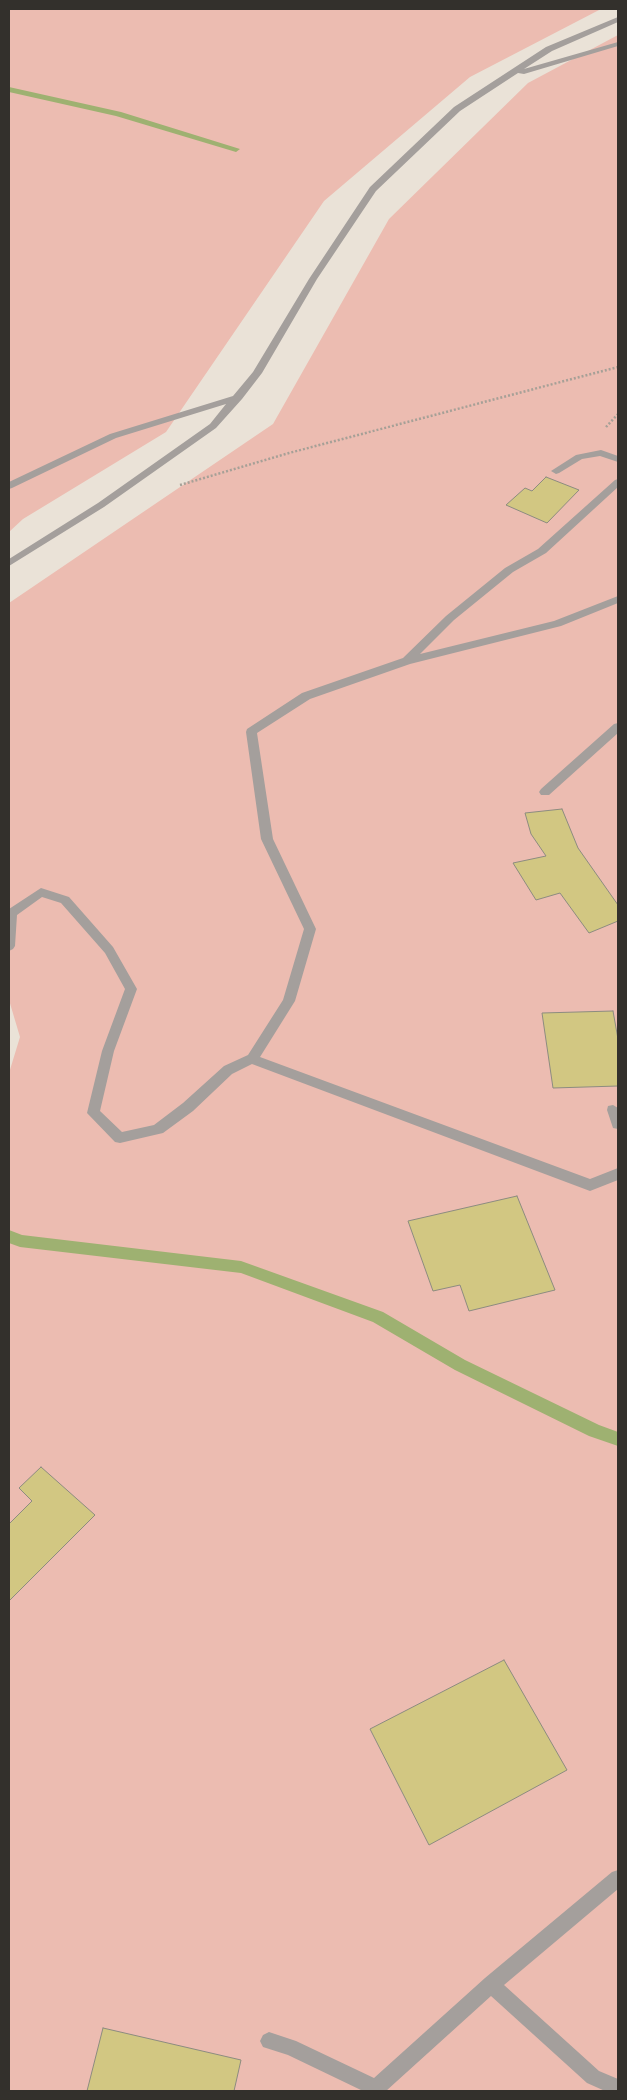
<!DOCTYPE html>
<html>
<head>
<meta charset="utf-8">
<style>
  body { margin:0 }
  #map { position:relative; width:627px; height:2100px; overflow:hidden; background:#eae2d7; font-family:"Asap Condensed",sans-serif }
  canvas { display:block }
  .frame { position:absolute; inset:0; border:10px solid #33302c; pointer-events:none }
</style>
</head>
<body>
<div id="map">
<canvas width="627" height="2100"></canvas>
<div class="frame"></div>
</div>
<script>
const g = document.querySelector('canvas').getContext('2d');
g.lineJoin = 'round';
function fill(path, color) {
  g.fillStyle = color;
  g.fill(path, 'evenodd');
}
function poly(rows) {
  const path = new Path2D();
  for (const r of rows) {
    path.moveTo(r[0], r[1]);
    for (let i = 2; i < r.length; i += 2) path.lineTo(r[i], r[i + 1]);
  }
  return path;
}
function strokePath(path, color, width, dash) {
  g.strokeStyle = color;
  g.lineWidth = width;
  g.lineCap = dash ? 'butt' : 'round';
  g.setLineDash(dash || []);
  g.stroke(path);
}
fill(poly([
  [9,9,601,9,470,77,324,201,166,432,23,519,9,532],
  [618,35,618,2091,9,2091,9,1073,20,1037,9,1000,9,603,273,424,389,219,528,83]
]), '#ecbcb1');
fill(poly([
  [9,87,121,112,240,149,236,152,116,116,9,92,9,87],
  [9,1230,22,1235,241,1261,383,1312,465,1360,599,1425,618,1432,618,1446,589,1436,455,1370,373,1322,241,1273,20,1247,9,1243,9,1230]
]), '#9eb171');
const building = poly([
  [546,477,579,490,547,523,506,505,525,488,532,491,546,477],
  [562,809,578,848,618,905,618,921,589,933,560,893,536,900,513,863,546,856,531,834,525,813,562,809],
  [613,1011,618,1039,618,1086,553,1088,542,1013,613,1011],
  [517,1196,555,1290,469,1311,460,1285,433,1291,408,1221,517,1196],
  [41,1467,95,1515,9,1601,9,1524,32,1501,19,1488,41,1467],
  [504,1660,567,1770,429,1845,370,1729,504,1660],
  [103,2028,241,2060,234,2091,87,2091,103,2028]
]);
fill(building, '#d2c782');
strokePath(building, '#8d8c80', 1);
strokePath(poly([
  [606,427,618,414],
  [180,485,289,453,618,367]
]), '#a6a097', 2.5, [2, 2]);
fill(poly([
  [618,17,618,22,552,51,524,69,618,42,618,46,524,74,518,73,460,111,376,191,317,279,262,373,242,399,216,428,104,507,9,566,9,559,98,503,210,424,226,404,116,438,12,488,9,489,9,482,110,434,233,396,253,372,309,279,370,187,454,107,546,47,618,17],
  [601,450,618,456,618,462,600,456,582,459,559,473,556,474,551,471,576,455,601,450],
  [618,479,618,487,546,553,513,572,454,620,420,654,554,621,618,596,618,603,561,626,410,664,310,699,257,733,273,839,316,929,295,1001,260,1057,590,1179,618,1168,618,1180,590,1191,252,1064,232,1074,193,1111,163,1133,120,1143,115,1142,87,1113,102,1051,125,989,105,953,61,903,42,897,17,915,15,946,13,949,9,951,9,909,41,888,69,897,113,947,137,989,114,1051,100,1111,122,1132,154,1125,183,1103,224,1066,248,1055,283,1000,304,929,261,839,246,732,247,729,302,693,403,658,446,616,505,568,538,549,615,480,618,479],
  [618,723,618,733,549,795,541,795,539,792,541,789,614,724,618,723],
  [613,1105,618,1108,618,1129,613,1128,607,1110,608,1106,613,1105],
  [618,1870,618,1889,504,1985,599,2071,618,2079,618,2091,605,2091,587,2083,491,1996,386,2091,363,2091,288,2055,263,2047,260,2041,263,2035,269,2032,296,2041,374,2078,485,1978,612,1872,618,1870]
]), '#a49f9c');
</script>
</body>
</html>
